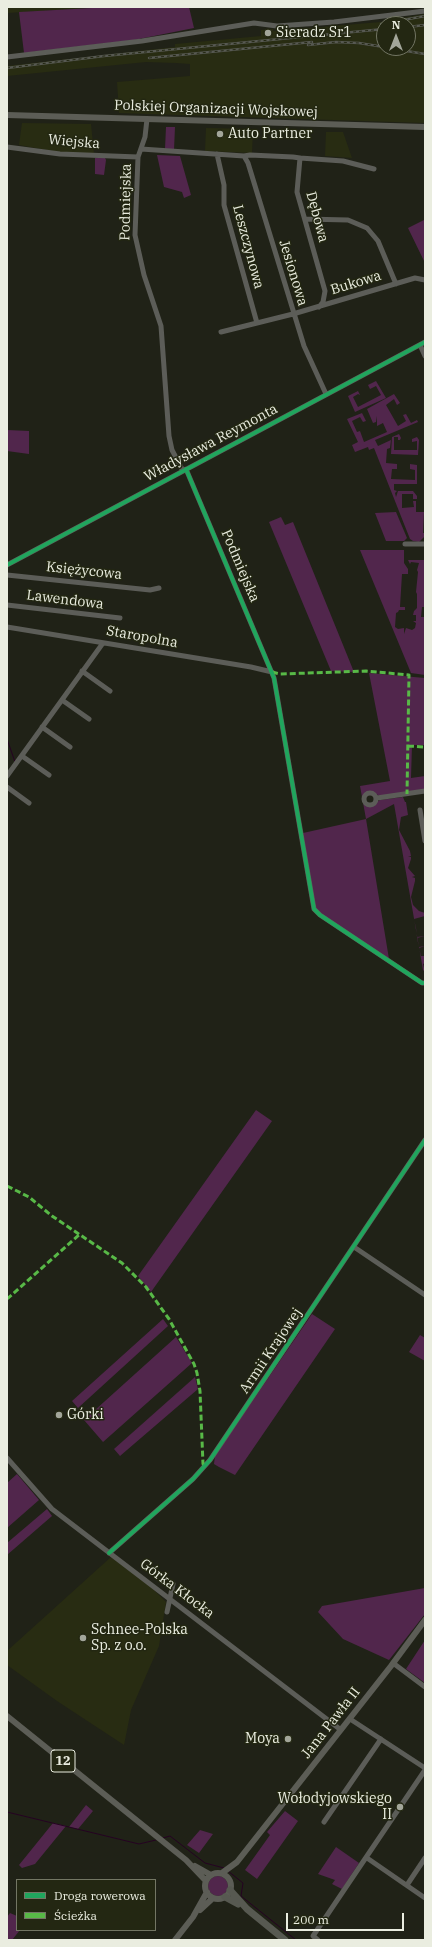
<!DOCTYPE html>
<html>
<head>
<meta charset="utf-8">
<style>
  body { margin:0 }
  #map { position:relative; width:432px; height:1947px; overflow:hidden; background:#202217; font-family:"IBM Plex Serif",serif }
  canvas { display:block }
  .frame { position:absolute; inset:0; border:8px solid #eaede0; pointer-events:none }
  .legend { position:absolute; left:16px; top:1879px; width:140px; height:52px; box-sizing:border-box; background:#232712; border:1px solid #737664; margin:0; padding:5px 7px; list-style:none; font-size:12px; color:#eaede0 }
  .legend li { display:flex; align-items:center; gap:8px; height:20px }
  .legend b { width:20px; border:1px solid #737664 }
  .north { position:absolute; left:376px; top:16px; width:40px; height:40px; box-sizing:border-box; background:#232712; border:1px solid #737664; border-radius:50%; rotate:0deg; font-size:11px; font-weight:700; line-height:16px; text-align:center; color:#eaede0 }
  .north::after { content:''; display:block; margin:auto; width:14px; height:18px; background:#a3a69a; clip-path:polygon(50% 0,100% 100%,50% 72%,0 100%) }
  .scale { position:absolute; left:286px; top:1913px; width:118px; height:18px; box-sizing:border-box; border:2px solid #eaede0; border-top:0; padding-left:5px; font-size:12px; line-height:14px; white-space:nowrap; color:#eaede0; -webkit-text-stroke:3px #232712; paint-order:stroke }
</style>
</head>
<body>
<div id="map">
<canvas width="432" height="1947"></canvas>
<div class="frame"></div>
<ul class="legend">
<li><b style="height:5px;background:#20a55d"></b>Droga rowerowa</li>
<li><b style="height:5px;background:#58b947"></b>Ścieżka</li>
</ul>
<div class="north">N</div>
<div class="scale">200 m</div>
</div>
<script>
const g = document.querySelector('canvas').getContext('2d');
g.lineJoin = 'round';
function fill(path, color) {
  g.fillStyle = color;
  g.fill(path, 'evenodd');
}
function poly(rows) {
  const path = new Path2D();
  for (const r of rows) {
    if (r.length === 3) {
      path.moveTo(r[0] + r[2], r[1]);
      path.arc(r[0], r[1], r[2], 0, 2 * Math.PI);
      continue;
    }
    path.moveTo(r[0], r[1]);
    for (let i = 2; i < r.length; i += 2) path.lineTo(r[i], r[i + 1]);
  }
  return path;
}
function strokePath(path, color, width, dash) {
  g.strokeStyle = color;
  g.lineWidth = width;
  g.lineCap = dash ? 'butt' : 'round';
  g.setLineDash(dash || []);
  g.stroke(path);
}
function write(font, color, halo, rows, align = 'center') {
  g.font = font + ' "IBM Plex Serif",serif';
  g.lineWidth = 3;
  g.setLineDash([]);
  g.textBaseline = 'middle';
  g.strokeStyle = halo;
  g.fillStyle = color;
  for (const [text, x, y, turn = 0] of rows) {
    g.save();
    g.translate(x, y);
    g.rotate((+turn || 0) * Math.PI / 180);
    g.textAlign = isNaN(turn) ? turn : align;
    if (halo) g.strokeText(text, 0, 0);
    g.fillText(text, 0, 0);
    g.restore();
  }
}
fill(poly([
  [7,7,110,7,7,13],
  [425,14,425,123,119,113,117,82,190,76,190,64,176,63,146,62,7,76,7,66,175,47,175,44,261,36,261,30,273,29,273,31,381,22],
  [384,24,408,24,408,48,384,48],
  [22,123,91,124,94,154,58,152,19,145],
  [206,128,253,129,252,153,205,151],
  [326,132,343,132,352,158,325,156],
  [111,1557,151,1587,166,1602,159,1646,131,1710,124,1745,57,1701,7,1665,7,1651]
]), '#282c12');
fill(poly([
  [110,7,189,7,194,28,134,40,24,53,19,12],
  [166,127,175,127,174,150,165,149],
  [157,155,180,156,191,195,184,198,182,192,164,187],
  [95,158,105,158,106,160,104,175,95,174],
  [424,220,425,223,425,263,408,228],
  [376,381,386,398,355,412,348,396,358,391,360,395,358,394,353,397,358,407,381,395,376,386,370,389,368,385],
  [394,394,400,403,397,405,394,399,386,405,398,426,406,421,403,415,406,414,411,423,417,420,418,422,375,440,378,446,391,440,390,448,387,449,386,463,397,464,397,469,392,469,391,479,415,480,415,470,410,469,410,464,417,465,417,484,394,484,394,490,397,491,395,493,396,497,398,491,413,491,417,496,417,499,413,499,413,494,402,494,402,508,414,507,413,501,416,501,416,512,424,512,423,533,425,533,425,536,419,542,413,541,410,539,374,448,369,450,368,447,355,452,352,445,358,442,347,419,362,413,366,421,363,422,360,417,352,421,357,432,360,431,364,442,387,432,383,423,377,426,377,416,376,422,373,423,367,409],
  [7,430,29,431,29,454,7,451],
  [399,434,401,438,400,440,398,440,398,437,394,437,394,450,417,450,417,441,412,442,412,439,417,437,419,440,418,455,391,454,392,437],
  [396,512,407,538,404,541,386,541,375,513],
  [281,517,285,525,293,522,354,672,331,671,269,522],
  [360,550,404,550,404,563,408,569,408,574,402,574,400,607,405,607,405,610,399,610,398,612,396,613,395,627,398,629,404,628,404,634,406,628,412,630,415,628,416,623,413,621,416,621,416,615,413,615,414,611,417,608,417,594,416,592,418,572,417,570,419,563,411,562,410,564,408,560,425,560,425,607,422,607,421,617,425,617,425,675,411,673],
  [369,673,425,678,425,745,412,745,411,778,425,776,425,789,380,796,370,791,365,793,363,798,365,804,370,806,380,800,403,797,405,802,406,802,408,815,401,817,399,830,410,851,411,856,408,856,411,857,411,859,408,868,415,876,412,877,415,878,415,881,411,897,413,905,419,911,425,913,425,916,414,919,416,928,425,926,416,928,417,937,425,936,417,938,419,947,425,946,419,948,421,956,425,956,425,963,423,964,425,972,423,970,394,804,366,819,389,959,320,913,315,907,303,833,366,819,360,786,390,781],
  [256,1110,272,1121,151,1292,138,1276],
  [312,1314,335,1329,235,1475,219,1467,214,1464,215,1456],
  [163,1319,168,1326,78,1408,72,1401],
  [420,1335,425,1338,425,1361,409,1352],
  [176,1337,192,1363,103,1442,84,1420],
  [195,1377,198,1389,120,1456,114,1449],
  [17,1474,39,1500,7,1528,7,1483],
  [47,1509,52,1516,7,1555,7,1543],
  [425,1588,425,1614,389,1660,343,1639,318,1612,322,1606],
  [425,1640,425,1683,406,1669],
  [86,1805,93,1811,78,1829,69,1827],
  [285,1811,298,1821,257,1879,245,1870,270,1835,267,1832],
  [53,1823,66,1826,35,1864,22,1868,19,1865],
  [200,1830,213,1834,199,1853,187,1845],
  [336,1847,359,1863,342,1889,332,1884,335,1880,318,1874],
  [218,1886,10],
  [10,1913,17,1916,17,1930,20,1930,12,1940,7,1940,7,1917]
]), '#51264c');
strokePath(poly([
  [7,739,15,762],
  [7,1812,139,1844,156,1840],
  [163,1838,170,1836,205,1863,224,1868],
  [228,1871,243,1883,241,1896,296,1940]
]), '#250322', 1);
strokePath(poly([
  [7,57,142,41,254,23,277,26,334,22,425,11],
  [147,119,145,137,138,157,135,235,144,275,161,326,169,436,172,450,183,471],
  [7,147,60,154,138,157],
  [141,149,244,156,250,155,293,157,300,158],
  [217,154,224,185,224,205,257,323],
  [244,156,248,163,304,346,326,394],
  [305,219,348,220,367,228,378,241,396,284],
  [319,307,323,302,325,291,297,192,300,158,343,161,374,169],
  [221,332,293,314,415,278,425,280],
  [420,345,425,356],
  [186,469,274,678,314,909,320,915,422,983,425,983],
  [405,544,425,544],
  [7,565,425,342],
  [7,575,150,590,159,588],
  [7,605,120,618],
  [7,627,251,667,272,672],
  [82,671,110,691],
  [62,700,89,719],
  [42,727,70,747],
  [22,756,49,775],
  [7,776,103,643],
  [7,787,29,803],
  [370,799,6],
  [377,798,425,791],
  [420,810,425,841],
  [354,1247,425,1295],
  [7,1458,52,1509,341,1730],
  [109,1553,193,1479,210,1460,425,1140],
  [167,1612,173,1584],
  [393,1663,425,1687],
  [350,1719,425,1768],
  [324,1822,381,1739],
  [367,1858,425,1898],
  [407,1885,425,1858],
  [318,1940,313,1936,425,1770]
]), '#5c5d58', 5);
strokePath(poly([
  [7,115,425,127],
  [7,1716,186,1860,206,1881],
  [195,1866,211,1875],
  [222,1873,237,1862,391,1666,425,1620],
  [218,1886,13],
  [200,1910,213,1898],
  [175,1940,193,1917,207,1892]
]), '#5c5d56', 6);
strokePath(poly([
  [230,1890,247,1909,285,1940],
  [225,1897,238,1904]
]), '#575951', 7);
const rail = poly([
  [381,24,425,16],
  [408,27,425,25],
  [308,45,336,42,359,43,384,47],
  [388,48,425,54],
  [149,58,312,42],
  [7,68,104,56,384,29]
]);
strokePath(rail, '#575952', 2.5);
strokePath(rail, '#232712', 1, [3]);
strokePath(poly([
  [272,672,280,674,366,671,409,675,407,794],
  [408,746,425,747],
  [7,1186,29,1197,52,1216,122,1263,146,1287,169,1319,194,1364,197,1373,200,1391,203,1464,205,1466],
  [7,1299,79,1235]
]), '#58b947', 3, [6, 3]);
strokePath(poly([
  [186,469,274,678,314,909,320,915,422,983,425,983],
  [7,565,425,342],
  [109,1553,193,1479,210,1460,425,1140]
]), '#20a55d', 4);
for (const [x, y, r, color] of [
  [268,33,4,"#a3a69a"],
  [220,134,4,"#a3a69a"],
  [59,1415,4,"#a3a69a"],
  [83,1638,4,"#a3a69a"],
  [288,1739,4,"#a3a69a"],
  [400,1807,4,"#a3a69a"]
]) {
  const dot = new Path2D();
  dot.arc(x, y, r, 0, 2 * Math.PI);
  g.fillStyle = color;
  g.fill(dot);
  strokePath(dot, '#232712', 1.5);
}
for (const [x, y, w] of [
  [63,1761,24]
]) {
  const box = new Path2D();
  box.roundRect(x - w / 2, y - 11, w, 22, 3);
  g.fillStyle = '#232712';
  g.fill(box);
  strokePath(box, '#eaede0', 1);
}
write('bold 13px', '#eaede0', null, [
  ["12",63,1761]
]);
write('14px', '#eaede0', '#232712', [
  ["Sieradz Sr1",276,33],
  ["Auto Partner",228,134],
  ["Górki",67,1415],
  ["Schnee-Polska",91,1630],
  ["Sp. z o.o.",91,1646],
  ["Moya",280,1739,"right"],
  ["Wołodyjowskiego",392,1799,"right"],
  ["II",392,1815,"right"]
], 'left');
write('14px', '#eaede0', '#232712', [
  ["Polskiej Organizacji Wojskowej",216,109,2],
  ["Wiejska",74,142,5],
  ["Podmiejska",126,202,-89],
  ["Dębowa",317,217,75],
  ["Leszczynowa",248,247,75],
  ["Jesionowa",293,273,73],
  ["Bukowa",356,283,-17],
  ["Władysława Reymonta",211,443,-28],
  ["Podmiejska",240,566,67],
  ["Księżycowa",84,571,6],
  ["Lawendowa",65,600,7],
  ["Staropolna",142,637,10],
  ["Armii Krajowej",271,1351,-56],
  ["Górka Kłocka",177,1589,37],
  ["Jana Pawła II",331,1723,-52]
]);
</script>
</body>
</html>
